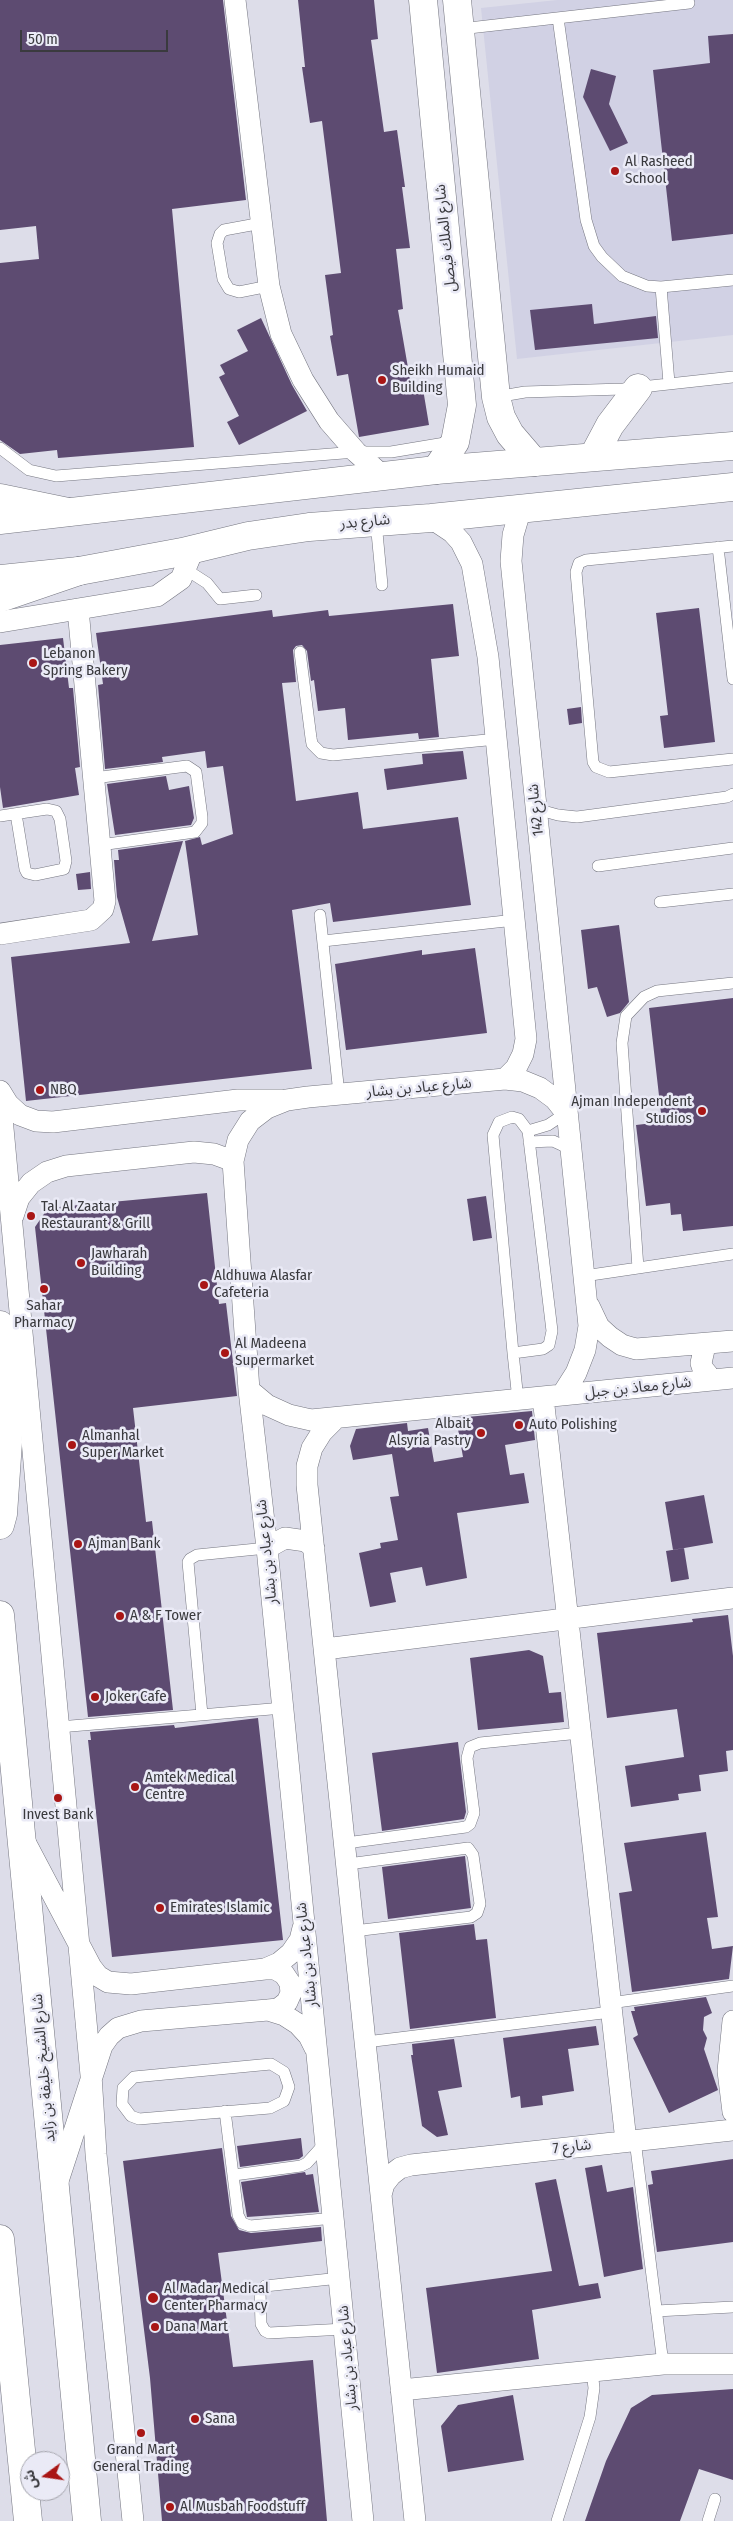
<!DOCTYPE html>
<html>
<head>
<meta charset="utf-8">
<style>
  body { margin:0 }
  #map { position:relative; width:733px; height:2521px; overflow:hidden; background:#dddde9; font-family:"Fira Sans Condensed","Noto Sans Arabic",sans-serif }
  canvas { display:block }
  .north { position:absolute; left:20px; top:2451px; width:50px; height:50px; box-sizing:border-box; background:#eaeaf6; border:1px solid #a4a4ac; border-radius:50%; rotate:256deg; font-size:14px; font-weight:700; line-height:20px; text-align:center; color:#3a3a3e }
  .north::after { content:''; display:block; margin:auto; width:18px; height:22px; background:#a91615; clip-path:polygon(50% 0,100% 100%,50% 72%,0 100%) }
  .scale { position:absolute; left:20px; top:30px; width:148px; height:22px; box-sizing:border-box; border:2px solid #3a3a3e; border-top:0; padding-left:6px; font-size:15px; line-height:18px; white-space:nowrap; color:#3a3a3e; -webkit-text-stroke:4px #eaeaf6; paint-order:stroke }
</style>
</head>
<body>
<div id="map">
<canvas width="733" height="2521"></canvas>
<div class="north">ش</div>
<div class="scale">50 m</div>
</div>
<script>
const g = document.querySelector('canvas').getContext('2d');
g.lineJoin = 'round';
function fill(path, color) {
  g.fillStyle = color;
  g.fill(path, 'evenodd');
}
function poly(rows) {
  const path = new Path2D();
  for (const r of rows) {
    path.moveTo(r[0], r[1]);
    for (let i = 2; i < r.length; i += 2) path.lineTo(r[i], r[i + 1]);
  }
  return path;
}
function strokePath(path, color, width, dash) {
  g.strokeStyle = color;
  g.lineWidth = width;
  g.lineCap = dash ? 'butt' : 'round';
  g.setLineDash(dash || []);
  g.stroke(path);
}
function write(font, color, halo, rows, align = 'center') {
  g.font = font + ' "Fira Sans Condensed","Noto Sans Arabic",sans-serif';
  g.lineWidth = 5;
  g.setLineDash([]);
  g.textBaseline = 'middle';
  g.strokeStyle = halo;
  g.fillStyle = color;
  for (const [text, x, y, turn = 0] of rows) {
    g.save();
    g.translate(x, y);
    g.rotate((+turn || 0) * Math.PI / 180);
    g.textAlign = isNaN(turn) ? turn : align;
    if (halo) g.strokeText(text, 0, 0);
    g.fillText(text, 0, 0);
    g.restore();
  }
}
fill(poly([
  [557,0,733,0,733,335,517,359,481,8]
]), '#d1d1e4');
fill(poly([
  [0,0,223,0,246,200,172,209,194,447,58,458,57,450,20,454,0,440,0,263,39,259,36,226,0,230],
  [298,0,374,0,378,39,371,40,384,132,397,130,405,187,402,187,410,248,396,249,403,309,398,310,411,385,422,383,429,425,359,437,348,374,337,376,330,336,333,335,325,275,341,273,322,121,310,123,302,67,305,67],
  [733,34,733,234,672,241,653,70,710,63,708,36],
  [591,69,616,76,609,104,628,143,610,151,583,97],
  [592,304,594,324,656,316,658,338,535,350,530,310],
  [261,318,292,385,307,411,239,445,227,422,239,416,219,377,225,374,220,365,248,351,237,330],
  [453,604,459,656,431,659,439,737,419,739,418,733,348,740,345,708,318,711,314,680,311,681,307,651,302,645,296,646,293,650,296,682,282,683,296,801,358,792,363,829,458,817,471,905,333,922,330,903,292,910,312,1069,26,1101,11,957,130,943,117,897,114,860,119,860,118,850,183,841,152,941,198,935,185,841,200,837,202,845,233,834,223,766,207,768,205,751,162,757,163,762,105,769,98,685,103,684,96,633,272,610,273,617,328,610,329,616],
  [699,608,715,742,664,748,660,716,668,715,656,613],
  [63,638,69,688,73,688,80,767,75,768,79,795,3,808,0,787,0,645],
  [581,707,582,723,569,725,567,709],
  [463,751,467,779,387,790,384,769,423,764,422,754],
  [166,776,169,790,189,786,194,818,191,825,115,835,107,784],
  [90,872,91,889,78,890,76,874],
  [619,925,629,1002,620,1013,607,1017,597,987,588,989,581,930],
  [475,948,487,1033,346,1050,335,964,422,950,422,955],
  [733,998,733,1226,683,1231,681,1214,671,1215,670,1203,646,1206,636,1125,662,1122,649,1008],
  [207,1193,219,1304,226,1303,237,1396,133,1408,146,1522,152,1521,173,1710,88,1717,35,1227,48,1208],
  [486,1196,492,1238,473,1241,467,1199],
  [532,1411,535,1440,505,1445,510,1475,524,1473,529,1503,457,1513,467,1578,426,1586,422,1567,390,1573,396,1602,370,1607,359,1553,381,1548,380,1543,398,1540,390,1497,399,1496,392,1454,353,1460,350,1446,356,1429,407,1423,408,1431,428,1428,434,1462,463,1457,456,1418],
  [704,1495,713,1543,673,1550,665,1502],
  [684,1548,689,1579,671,1582,666,1551],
  [728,1615,733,1656,733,1750,726,1751,728,1771,699,1775,701,1791,678,1794,679,1800,631,1807,625,1766,684,1757,677,1709,607,1718,597,1633,693,1622,692,1619],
  [529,1650,543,1656,549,1693,561,1692,564,1722,478,1730,470,1658],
  [258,1718,283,1940,112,1957,88,1740,91,1740,90,1732,174,1725,175,1728],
  [458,1742,466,1812,464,1819,382,1831,372,1753],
  [706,1832,718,1917,707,1918,712,1949,733,1946,729,1979,632,1992,619,1893,632,1891,624,1843],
  [465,1856,471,1908,388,1919,382,1867],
  [474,1924,476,1940,487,1939,496,2018,410,2029,399,1933],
  [706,1997,712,2013,704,2017,703,2030,707,2038,704,2049,718,2090,669,2113,633,2038,638,2035,631,2011,635,2011,634,2007],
  [596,2026,599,2045,568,2049,574,2091,542,2096,543,2105,521,2108,520,2096,511,2098,503,2038],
  [454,2039,462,2087,438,2091,448,2135,437,2137,422,2126,411,2055,413,2055,412,2044],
  [301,2138,303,2156,299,2159,240,2167,237,2146],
  [222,2148,231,2216,239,2230,251,2233,321,2227,322,2241,218,2253,233,2367,313,2360,327,2521,162,2521,150,2378,123,2161],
  [733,2159,733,2242,657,2252,648,2185,653,2184,651,2171],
  [602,2165,607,2192,633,2187,643,2269,604,2277,585,2168],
  [305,2172,306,2175,313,2174,319,2212,247,2217,241,2182],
  [556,2179,579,2286,598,2283,601,2298,532,2310,539,2359,437,2373,426,2288,552,2271,535,2183],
  [733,2389,733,2480,699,2469,680,2521,585,2521,606,2461,631,2408,652,2395],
  [513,2395,524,2460,448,2472,441,2426,458,2405]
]), '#5d4b71');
const service = poly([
  [558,18,586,220,594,246,602,257,622,276,647,286,661,287,733,280],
  [460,29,689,3],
  [262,223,224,230,220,234,217,243,223,279,229,289,239,292,269,286],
  [661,287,669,383],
  [496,397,525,392,623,389,733,377],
  [0,448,29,470,56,476,356,452,391,452,451,442],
  [376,522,382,585],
  [733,546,586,560,579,563,576,572,593,762,596,767,609,772,733,759],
  [718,547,733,679],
  [184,572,193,574,207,583,220,599,256,595],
  [300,652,311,738,312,744,321,753,333,755,497,739],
  [94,778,187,766,196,772,202,817,202,823,195,832,100,845],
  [536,809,558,815,577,817,727,797,733,794],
  [0,816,47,809,56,811,60,819,66,861,64,869,35,875,27,873,25,869,16,814],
  [598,866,733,848],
  [660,902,733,894],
  [320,915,339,1094],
  [323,941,515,920],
  [528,1131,548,1125,566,1113],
  [529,1142,553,1141,566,1147,571,1152],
  [638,1268,622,1043,626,1016,644,997,657,991,733,983],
  [584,1276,733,1254],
  [513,1353,543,1349,549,1345,552,1331,528,1131,519,1119,512,1117,499,1122,493,1135,513,1353,518,1400],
  [202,1715,188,1562,190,1559,197,1555,267,1548],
  [59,1727,283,1708],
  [346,1843,466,1827,470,1824,474,1813,467,1758,470,1747,480,1743,580,1733],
  [348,1864,468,1848,473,1855,480,1904,477,1913,471,1917,354,1931],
  [610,2003,733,1986],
  [366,2042,611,2012],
  [271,2064,284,2072,289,2087,284,2101,270,2108,139,2119,131,2116,122,2104,123,2088,134,2077,271,2064],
  [225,2111,238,2215,242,2223,250,2226,334,2218],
  [635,2140,663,2364],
  [234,2175,301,2166,307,2163,325,2143],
  [340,2278,265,2286,260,2292,261,2324,265,2331,269,2333,345,2329],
  [656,2311,733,2307],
  [557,2521,590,2417,594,2388,592,2371],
  [708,2521,715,2499]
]);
const minor = poly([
  [235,0,269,286,281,334,303,380,329,421,356,452,384,477],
  [521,508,513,535,511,561,589,1326,585,1350,576,1373,562,1395],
  [431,518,452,532,461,542,472,564,488,657,526,1039,523,1054,516,1068,505,1079],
  [0,622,157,596,181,579,193,550],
  [0,934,91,920,103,909,105,901,78,609],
  [0,1091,8,1104,20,1115,36,1121,53,1122,238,1100,282,1100],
  [0,1096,91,2075,96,2154,133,2521],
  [13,1216,19,1198,31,1183,47,1172,66,1166,194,1152,214,1154,233,1161],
  [589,1306,599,1327,610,1337,622,1345,636,1349,733,1341],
  [708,1344,704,1350,701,1363,703,1369,712,1380],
  [249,1390,267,1405,289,1415,311,1420,733,1378],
  [543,1397,626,2141],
  [335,1419,322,1432,312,1448,307,1466,307,1485,415,2521],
  [267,1548,285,1538,306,1541,314,1548],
  [325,1649,733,1598],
  [25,1842,91,1967,98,1976,108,1982,131,1984,265,1969,279,1963,291,1953,300,1940,303,1928],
  [265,1969,275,1969,284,1974,290,1983,291,1993,287,2002,278,2009,268,2010],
  [733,2021,728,2071,733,2112],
  [57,2184,102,2046,109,2036,118,2028,141,2021,268,2010,284,2015,298,2024,309,2036,315,2048],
  [381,2195,384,2184,391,2175,400,2168,411,2165,733,2130],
  [401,2390,663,2364,733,2364],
  [363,2521,267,1548,249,1390,233,1161,238,1140,250,1121,267,1108,287,1100,308,1097,505,1079,523,1081,540,1088,555,1099,566,1113]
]);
const tertiary = poly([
  [423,0,462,405,455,442,436,470],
  [457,0,496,397,501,417,510,434,534,462]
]);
const secondary = poly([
  [593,457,610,425,638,388],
  [0,520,436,470,733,446],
  [0,579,79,571,182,552,248,536,309,527,431,518,733,487]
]);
const primary = poly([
  [0,498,68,512],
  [0,598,79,571],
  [0,1325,7,1406,8,1442,3,1514,0,1525],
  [0,1615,87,2521],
  [0,2239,28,2521]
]);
strokePath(service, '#757680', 12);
strokePath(minor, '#757680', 22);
strokePath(tertiary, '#757680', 29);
strokePath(secondary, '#757680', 29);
strokePath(primary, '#757680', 29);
strokePath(service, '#fff', 11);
strokePath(minor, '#fff', 21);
strokePath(tertiary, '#fff', 28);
strokePath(secondary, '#fff', 28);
strokePath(primary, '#fff', 28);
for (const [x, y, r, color] of [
  [615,171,5,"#a91615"],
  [382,380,5,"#a91615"],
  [33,663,5,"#a91615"],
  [40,1090,5,"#a91615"],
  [702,1111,5,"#a91615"],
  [31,1216,5,"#a91615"],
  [81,1263,5,"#a91615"],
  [204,1285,5,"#a91615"],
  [44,1289,5,"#a91615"],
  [225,1353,5,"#a91615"],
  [519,1425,5,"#a91615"],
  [481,1433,5,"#a91615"],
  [72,1445,5,"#a91615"],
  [78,1544,5,"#a91615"],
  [120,1616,5,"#a91615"],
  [95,1697,5,"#a91615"],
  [135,1787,5,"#a91615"],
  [58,1798,5,"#a91615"],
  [160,1908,5,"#a91615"],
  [153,2298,6,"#a91615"],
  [155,2327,5,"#a91615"],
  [195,2419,5,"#a91615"],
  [141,2433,5,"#a91615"],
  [170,2507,5,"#a91615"]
]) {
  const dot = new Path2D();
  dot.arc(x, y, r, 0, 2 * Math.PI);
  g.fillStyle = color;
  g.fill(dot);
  strokePath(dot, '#eaeaf6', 2);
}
write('15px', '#3a3a3e', '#eaeaf6', [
  ["Al Rasheed",625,162],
  ["School",625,179],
  ["Sheikh Humaid",392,371],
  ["Building",392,388],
  ["Lebanon",43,654],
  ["Spring Bakery",43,671],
  ["NBQ",50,1090],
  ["Ajman Independent",692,1102,"right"],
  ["Studios",692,1119,"right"],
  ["Tal Al Zaatar",41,1207],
  ["Restaurant & Grill",41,1224],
  ["Jawharah",91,1254],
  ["Building",91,1271],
  ["Aldhuwa Alasfar",214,1276],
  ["Cafeteria",214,1293],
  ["Sahar",44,1306,"center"],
  ["Pharmacy",44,1323,"center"],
  ["Al Madeena",235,1344],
  ["Supermarket",235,1361],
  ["Albait",471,1424,"right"],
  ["Alsyria Pastry",471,1441,"right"],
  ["Auto Polishing",529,1425],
  ["Almanhal",82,1436],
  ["Super Market",82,1453],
  ["Ajman Bank",88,1544],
  ["A & F Tower",130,1616],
  ["Joker Cafe",105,1697],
  ["Amtek Medical",145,1778],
  ["Centre",145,1795],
  ["Invest Bank",58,1815,"center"],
  ["Emirates Islamic",170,1908],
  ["Al Madar Medical",164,2289],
  ["Center Pharmacy",164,2306],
  ["Dana Mart",165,2327],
  ["Sana",205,2419],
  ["Grand Mart",141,2450,"center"],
  ["General Trading",141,2467,"center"],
  ["Al Musbah Foodstuff",180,2507]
], 'left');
write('15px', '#3a3a3e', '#eaeaf6', [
  ["شارع الملك فيصل",446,238,-96],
  ["شارع بدر",365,522,-5],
  ["شارع 142",536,810,-96],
  ["شارع عباد بن بشار",419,1088,-5],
  ["شارع معاذ بن جبل",638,1388,-6],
  ["شارع عباد بن بشار",267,1552,-96],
  ["شارع عباد بن بشار",307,1955,-96],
  ["شارع الشيخ خليفة بن زايد",44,2068,-95],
  ["شارع 7",572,2147,-6],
  ["شارع عباد بن بشار",348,2358,-95]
]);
</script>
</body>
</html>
